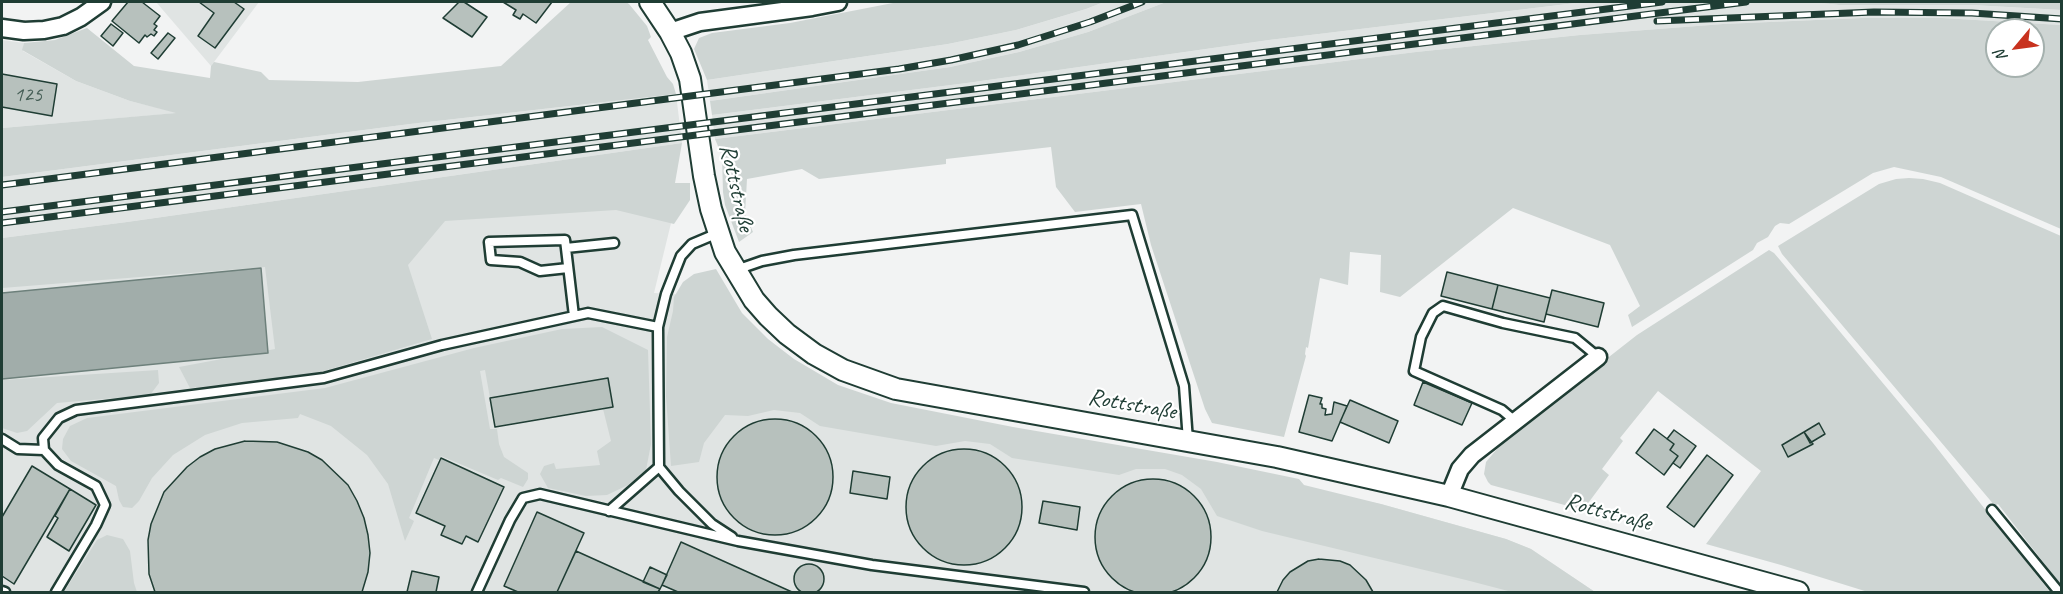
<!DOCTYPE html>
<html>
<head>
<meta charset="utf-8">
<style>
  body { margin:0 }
  #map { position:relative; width:2063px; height:594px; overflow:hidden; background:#f2f3f3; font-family:Caveat,sans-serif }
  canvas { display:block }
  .frame { position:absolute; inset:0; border:3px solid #1f3d34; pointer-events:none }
  .north { position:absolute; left:1985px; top:18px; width:60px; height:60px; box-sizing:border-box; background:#fff; border:2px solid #a5b1ae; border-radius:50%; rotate:241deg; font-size:16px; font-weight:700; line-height:24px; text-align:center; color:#1f3d34 }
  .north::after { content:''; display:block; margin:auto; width:21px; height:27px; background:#c8321e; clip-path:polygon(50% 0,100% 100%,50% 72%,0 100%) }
</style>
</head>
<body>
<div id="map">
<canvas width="2063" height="594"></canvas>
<div class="frame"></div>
<div class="north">N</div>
</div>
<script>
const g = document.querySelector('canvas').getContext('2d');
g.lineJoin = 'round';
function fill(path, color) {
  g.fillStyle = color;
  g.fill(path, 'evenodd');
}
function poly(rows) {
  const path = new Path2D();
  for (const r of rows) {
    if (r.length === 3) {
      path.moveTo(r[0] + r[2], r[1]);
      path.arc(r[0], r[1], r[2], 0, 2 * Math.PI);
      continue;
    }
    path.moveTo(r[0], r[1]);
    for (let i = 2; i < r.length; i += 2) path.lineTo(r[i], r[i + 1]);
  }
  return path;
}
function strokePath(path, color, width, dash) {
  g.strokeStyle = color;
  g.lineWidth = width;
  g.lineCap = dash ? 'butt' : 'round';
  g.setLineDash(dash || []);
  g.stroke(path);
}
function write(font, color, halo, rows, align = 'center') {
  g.font = font + ' Caveat,sans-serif';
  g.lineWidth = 4.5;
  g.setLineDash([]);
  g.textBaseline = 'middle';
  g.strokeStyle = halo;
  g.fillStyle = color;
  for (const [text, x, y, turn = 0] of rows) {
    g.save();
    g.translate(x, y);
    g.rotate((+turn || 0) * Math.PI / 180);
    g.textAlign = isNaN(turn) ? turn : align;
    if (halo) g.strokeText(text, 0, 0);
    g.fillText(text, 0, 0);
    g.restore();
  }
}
fill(poly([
  [156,2,259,2,211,66],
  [1104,2,1166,2,1088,32,1019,52,950,67,710,101,707,80,948,44,1016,30,1086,9],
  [1584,2,1817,2,1815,2,1839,5,1972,5,2061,10,2061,25,1942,18,1862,18,1723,24,1580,35,1416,52,715,139,712,115,967,83,1269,40],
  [2,40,24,43,23,51,76,81,130,101,179,113,2,128],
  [676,94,682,143,127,222,2,238,2,177,410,124],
  [652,199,673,215,654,293,689,295,817,391,1381,504,1506,539,1531,549,1595,592,2,592,2,269,421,217]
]), '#e0e4e3');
fill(poly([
  [571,2,626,2,629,4,647,26,651,37,648,40,667,77,673,84,676,94,410,124,2,177,2,128,176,113,130,101,76,81,22,50,24,43,55,40,87,28,134,66,210,78,211,66,214,62,261,72,269,80,358,82,501,66],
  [898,2,1104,2,1086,9,1016,30,948,44,707,80,694,49,699,38,712,33,790,23],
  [1166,2,1584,2,1269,40,967,83,712,115,710,101,950,67,1019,52,1088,32],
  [1813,2,2061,2,2062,10,1972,5,1839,5],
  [1862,18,1942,18,2061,25,2061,229,1941,177,1894,167,1873,173,1789,224,1780,223,1775,226,1768,237,1757,243,1753,250,1632,327,1628,315,1640,306,1610,245,1513,208,1400,297,1380,292,1381,255,1350,252,1348,285,1320,278,1308,348,1306,347,1305,354,1306,356,1284,437,1212,423,1205,409,1151,245,1141,204,1075,212,1056,187,1051,147,946,159,946,164,819,179,802,169,747,179,745,214,753,232,739,242,725,205,723,192,722,156,715,139,1416,52,1580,35,1723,24],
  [1997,30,2033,30,2033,66,1997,66],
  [682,143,675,183,690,183,690,200,674,224,616,210,445,221,408,265,432,339,307,376,190,388,179,367,275,349,265,267,2,288,2,238,127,222],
  [1909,178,1923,179,1940,183,2061,236,2061,585,1998,504,1995,506,1782,254,1778,246,1879,184,1896,179],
  [1769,250,1774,253,1780,260,1933,443,2050,592,1868,592,1781,565,1706,544,1761,471,1658,391,1620,438,1623,441,1602,469,1609,475,1583,510,1491,485,1488,482,1484,474,1486,462,1508,436,1637,335],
  [716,269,742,313,768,339,794,359,838,385,891,403,1013,427,1217,462,1299,479,1304,485,1381,504,1506,539,1531,549,1595,592,1512,592,1466,580,1262,531,1217,516,1201,489,1182,475,1165,469,1136,469,1119,475,1012,458,990,444,965,441,936,446,820,426,800,413,774,410,748,416,725,415,704,443,699,462,671,466,666,396,667,337,673,311,674,297,683,282,694,274],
  [602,327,648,350,651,444,646,470,628,485,607,495,586,496,548,488,540,474,544,466,554,463,556,469,600,465,597,451,611,441,603,409,613,407,608,378,490,398,485,370,480,371,490,429,497,429,499,444,504,457,528,473,528,479,523,487,501,478,498,480,441,456,439,460,434,458,409,518,414,521,405,541,388,484,367,455,331,426,300,414,298,418,242,423,205,435,173,455,152,478,139,501,132,508,123,507,119,500,116,486,71,461,62,449,63,439,70,426,87,418,325,388,474,348,562,329],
  [158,370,159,383,150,395,57,403,27,431,17,433,2,428,2,380],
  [107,535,123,539,130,551,134,583,137,592,64,592,97,540]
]), '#ced5d3');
const water = poly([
  [261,268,268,353,2,379,2,293,261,268]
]);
fill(water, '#a1adaa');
strokePath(water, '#6d807b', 1.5);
const building = poly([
  [128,2,142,2,160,16,154,24,157,26,154,30,157,32,154,36,151,34,147,37,145,35,139,43,112,21,128,2],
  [199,2,234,2,244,9,215,48,198,36,214,13,199,2],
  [459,2,464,2,487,17,472,37,443,18,459,2],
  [503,2,552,2,536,23,523,14,520,19,513,15,516,10,503,2],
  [111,24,123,33,113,46,101,36,111,24],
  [168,33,175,38,158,59,151,53,168,33],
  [2,74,57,84,52,116,2,107,2,74],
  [1447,272,1498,285,1492,309,1441,296,1447,272],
  [1498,285,1550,298,1544,322,1492,309,1498,285],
  [1552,290,1604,303,1598,327,1546,314,1552,290],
  [608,378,613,407,495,427,490,398,608,378],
  [1423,382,1472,403,1462,425,1414,405,1423,382],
  [1309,395,1322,398,1320,404,1322,404,1322,408,1326,409,1325,415,1332,414,1334,402,1347,406,1332,441,1299,432,1309,395],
  [1350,400,1398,421,1389,443,1340,422,1350,400],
  [775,477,58],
  [1819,423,1825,434,1810,443,1804,432,1819,423],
  [1654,429,1674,444,1670,450,1678,456,1664,475,1636,453,1654,429],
  [1674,430,1696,446,1680,468,1673,463,1678,456,1670,450,1674,444,1667,439,1674,430],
  [1804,432,1813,444,1788,457,1782,445,1804,432],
  [245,441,277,442,308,452,322,460,348,485,357,501,364,518,368,535,370,553,368,572,362,592,155,592,149,574,148,540,151,524,164,492,187,467,200,457,215,449,245,441],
  [964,507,58],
  [1707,455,1733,475,1694,527,1667,507,1707,455],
  [441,458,504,487,478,542,466,536,462,544,441,535,445,526,416,513,441,458],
  [32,466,70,489,14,584,2,576,2,517,32,466],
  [853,471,890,477,887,499,850,493,853,471],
  [1153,537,58],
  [70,489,96,505,69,551,47,537,58,518,55,516,70,489],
  [1043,501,1080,507,1077,530,1039,523,1043,501],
  [537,512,584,533,557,592,518,592,504,586,537,512],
  [681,542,792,592,678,592,662,585,681,542],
  [576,551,660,589,658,592,557,592,576,551],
  [1319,559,1340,561,1350,565,1366,580,1373,592,1277,592,1283,580,1290,572,1308,561,1319,559],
  [809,579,15],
  [650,567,667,575,660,589,643,582,650,567],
  [412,571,439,577,436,592,407,592,412,571]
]);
fill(building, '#b7c1bd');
strokePath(building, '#1f3d34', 1.5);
const service = poly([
  [566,248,614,243],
  [568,268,540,271,520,262,491,260,489,242,565,240,574,316],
  [736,270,762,261,794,255,1132,215,1184,386,1188,441],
  [1515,421,1502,410,1414,371,1421,337,1433,313,1443,306,1503,323,1575,338,1598,357],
  [2,439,18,449,44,450,43,438,59,418,76,410,324,378,442,345,588,313,658,327],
  [44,450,58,465,96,486,105,505,96,525,56,592],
  [659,467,679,491,712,524,732,537],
  [1992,510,2059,592],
  [609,511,659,467,658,327,666,294,681,256,692,244,718,233],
  [2,591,5,592],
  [477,592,510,520,523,498,540,494,738,541,872,565,1084,592]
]);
const minor = poly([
  [2,28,24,31,44,30,63,26,81,17,102,2],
  [670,32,700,22,812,7,838,2],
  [1449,496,1460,469,1472,455,1598,357]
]);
const tertiary = poly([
  [650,2,670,32,681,53,690,79,704,176,711,209,725,252,754,300,768,316,787,334,814,354,843,370,896,389,1277,457,1449,496,1798,592]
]);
strokePath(service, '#1f3d34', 13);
strokePath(minor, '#1f3d34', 21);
strokePath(tertiary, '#1f3d34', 24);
strokePath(service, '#fff', 8);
strokePath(minor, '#fff', 16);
strokePath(tertiary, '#fff', 20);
const rail = poly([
  [1657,21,1874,12,1972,13,2062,19],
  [2,185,899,69,951,60,1018,45,1090,22,1142,2],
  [2,212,1662,2],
  [2,223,1746,2]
]);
strokePath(rail, '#1f3d34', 7);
strokePath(rail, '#fff', 4.5, [14]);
write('21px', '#455e56', null, [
  ["125",28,95]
]);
write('24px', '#1f3d34', '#fff', [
  ["Rottstraße",736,188,77],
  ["Rottstraße",1132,405,10],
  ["Rottstraße",1608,513,15]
]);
</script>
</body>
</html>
